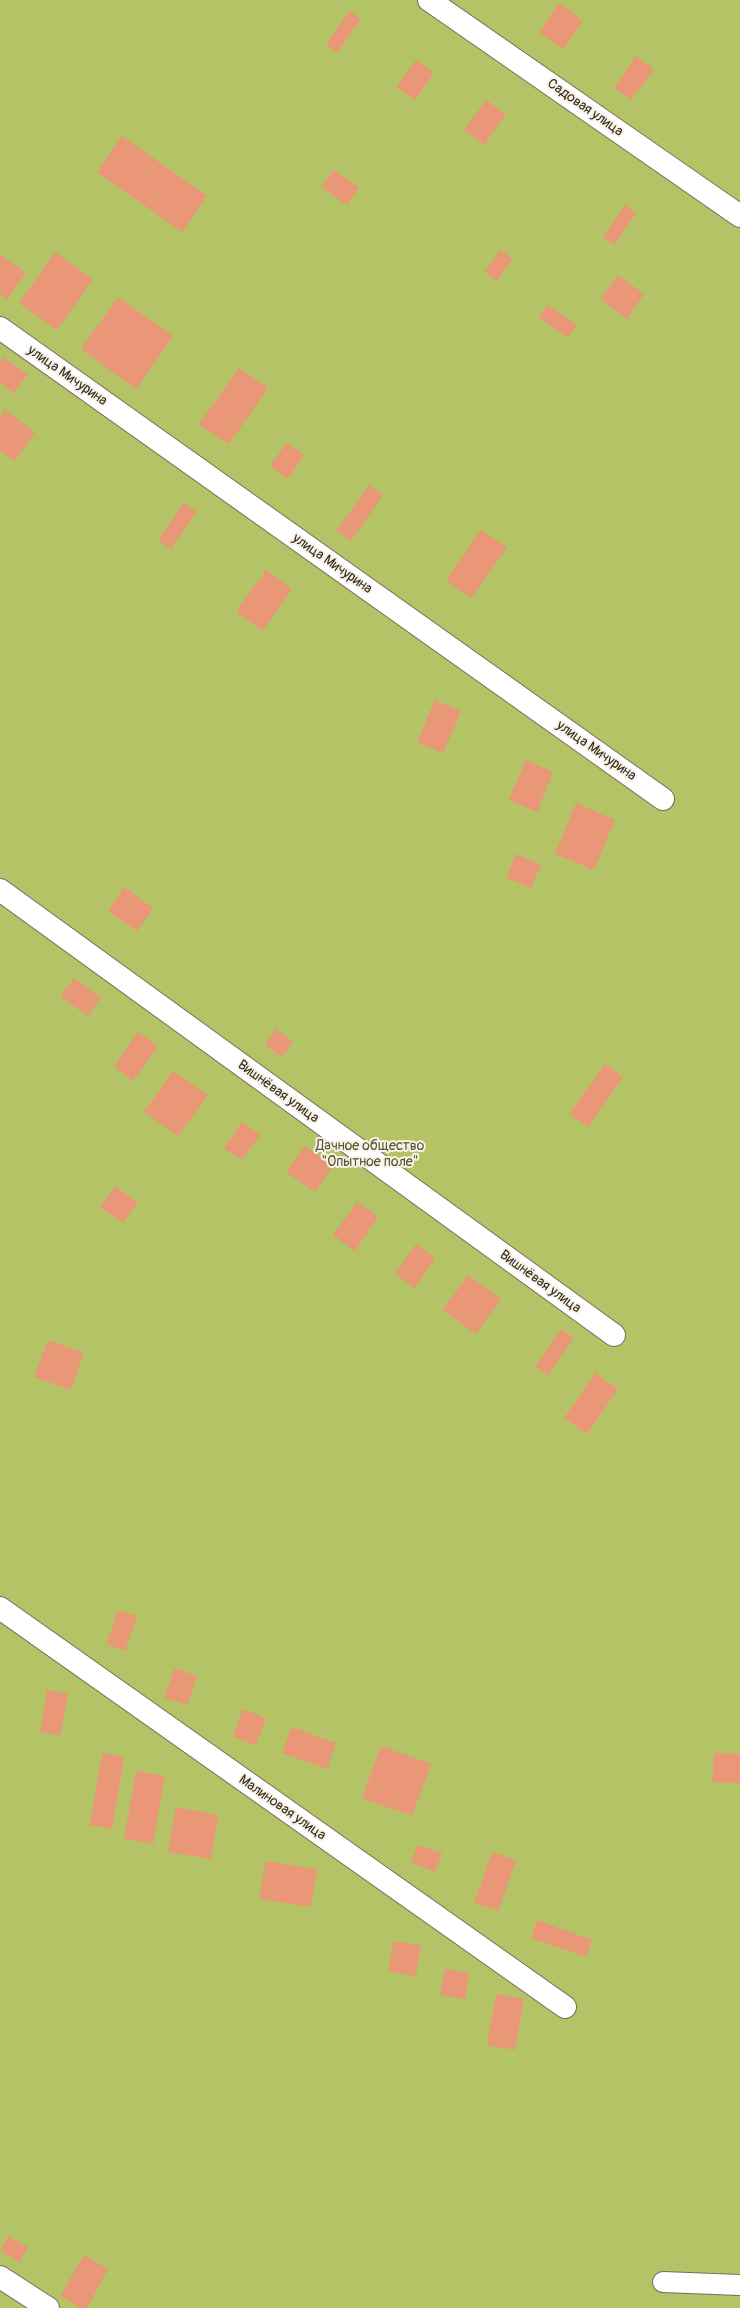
<!DOCTYPE html>
<html>
<head>
<meta charset="utf-8">
<style>
  body { margin:0 }
  canvas { display:block; background:#efe7ce }
</style>
</head>
<body>
<canvas width="740" height="2308"></canvas>
<script>
const g = document.querySelector('canvas').getContext('2d');
g.lineJoin = 'round';
function fill(path, color) {
  g.fillStyle = color;
  g.fill(path, 'evenodd');
}
function poly(rows) {
  const path = new Path2D();
  for (const r of rows) {
    path.moveTo(r[0], r[1]);
    for (let i = 2; i < r.length; i += 2) path.lineTo(r[i], r[i + 1]);
  }
  return path;
}
function strokePath(path, color, width, dash) {
  g.strokeStyle = color;
  g.lineWidth = width;
  g.lineCap = dash ? 'butt' : 'round';
  g.setLineDash(dash || []);
  g.stroke(path);
}
function write(font, color, halo, rows, align = 'center') {
  g.font = font + ' Pangolin,sans-serif';
  g.lineWidth = 4;
  g.setLineDash([]);
  g.textBaseline = 'middle';
  g.strokeStyle = halo;
  g.fillStyle = color;
  for (const [text, x, y, turn = 0] of rows) {
    g.save();
    g.translate(x, y);
    g.rotate((+turn || 0) * Math.PI / 180);
    g.textAlign = isNaN(turn) ? turn : align;
    if (halo) g.strokeText(text, 0, 0);
    g.fillText(text, 0, 0);
    g.restore();
  }
}
fill(poly([
  [0,0,740,0,740,2308,0,2308]
]), '#b4c365');
fill(poly([
  [559,3,583,21,563,49,539,32],
  [349,11,361,19,337,53,326,45],
  [636,56,654,69,631,100,614,88],
  [416,60,434,73,415,100,396,87],
  [486,100,506,114,484,145,464,130],
  [122,136,207,196,182,232,97,172],
  [334,170,359,188,347,205,321,187],
  [625,205,636,213,614,245,603,237],
  [500,250,513,259,497,281,485,272],
  [55,252,93,279,57,330,19,303],
  [0,255,26,273,7,299,0,294],
  [618,275,644,294,627,319,600,299],
  [118,297,173,336,136,389,81,349],
  [548,305,577,325,568,338,539,318],
  [3,357,28,374,14,393,0,383,0,362],
  [239,368,268,388,229,444,199,424],
  [5,410,35,432,15,461,0,451,0,417],
  [287,442,304,455,288,479,270,466],
  [369,485,383,495,351,541,336,531],
  [184,503,197,512,171,549,158,540],
  [481,530,507,548,471,598,446,580],
  [266,570,292,589,262,631,236,612],
  [435,700,461,711,443,753,417,742],
  [526,760,553,772,537,812,509,800],
  [576,803,615,820,594,870,555,854],
  [516,854,541,865,531,888,506,878],
  [124,887,153,908,137,931,108,911],
  [74,978,101,997,88,1016,60,997],
  [276,1029,293,1041,282,1057,265,1045],
  [138,1032,158,1046,133,1081,114,1067],
  [605,1064,623,1077,588,1127,569,1114],
  [173,1071,208,1095,178,1136,144,1112],
  [242,1122,260,1135,242,1160,224,1148],
  [305,1146,333,1166,315,1192,286,1172],
  [115,1186,138,1202,123,1223,100,1207],
  [357,1202,378,1217,355,1251,333,1235],
  [416,1244,435,1258,415,1288,395,1274],
  [468,1275,501,1299,476,1334,443,1310],
  [561,1329,574,1338,548,1375,535,1367],
  [48,1340,84,1353,71,1390,34,1377],
  [595,1373,618,1389,587,1434,564,1418],
  [118,1610,137,1616,125,1651,106,1644],
  [175,1668,197,1676,187,1705,164,1697],
  [47,1690,68,1694,60,1735,40,1732],
  [243,1709,266,1718,256,1745,233,1737],
  [292,1727,336,1743,327,1769,282,1753],
  [381,1746,431,1764,412,1816,362,1798],
  [102,1753,124,1757,112,1829,90,1825],
  [714,1753,740,1754,740,1783,712,1782],
  [136,1771,165,1776,153,1844,124,1839],
  [176,1807,218,1815,211,1859,168,1852],
  [418,1845,442,1853,435,1872,411,1863],
  [492,1852,516,1860,498,1911,474,1903],
  [266,1861,317,1869,311,1907,259,1899],
  [537,1920,592,1940,586,1957,531,1938],
  [394,1941,421,1945,416,1976,388,1971],
  [445,1969,469,1973,465,1999,440,1995],
  [496,1994,524,1999,515,2050,487,2045],
  [8,2236,28,2247,19,2262,0,2251],
  [84,2255,108,2269,87,2308,80,2308,60,2296]
]), '#e99777');
const service = poly([
  [663,2282,740,2285]
]);
const minor = poly([
  [429,0,740,216],
  [0,328,663,799],
  [0,890,614,1335],
  [0,1608,565,2007],
  [0,2277,48,2308]
]);
strokePath(service, '#7a6c5c', 22);
strokePath(minor, '#7a6c5c', 24);
strokePath(service, '#fff', 20);
strokePath(minor, '#fff', 22);
write('14px', '#3b2a1e', '#f7f3e8', [
  ["Садовая улица",585,108,35],
  ["улица Мичурина",67,376,35],
  ["улица Мичурина",332,564,35],
  ["улица Мичурина",596,751,35],
  ["Вишнёвая улица",278,1092,36],
  ["Вишнёвая улица",540,1282,36],
  ["Малиновая улица",282,1808,35]
]);
write('14px', '#595030', '#f7f3e8', [
  ["Дачное общество",370,1146],
  ["\"Опытное поле\"",370,1162]
]);
</script>
</body>
</html>
